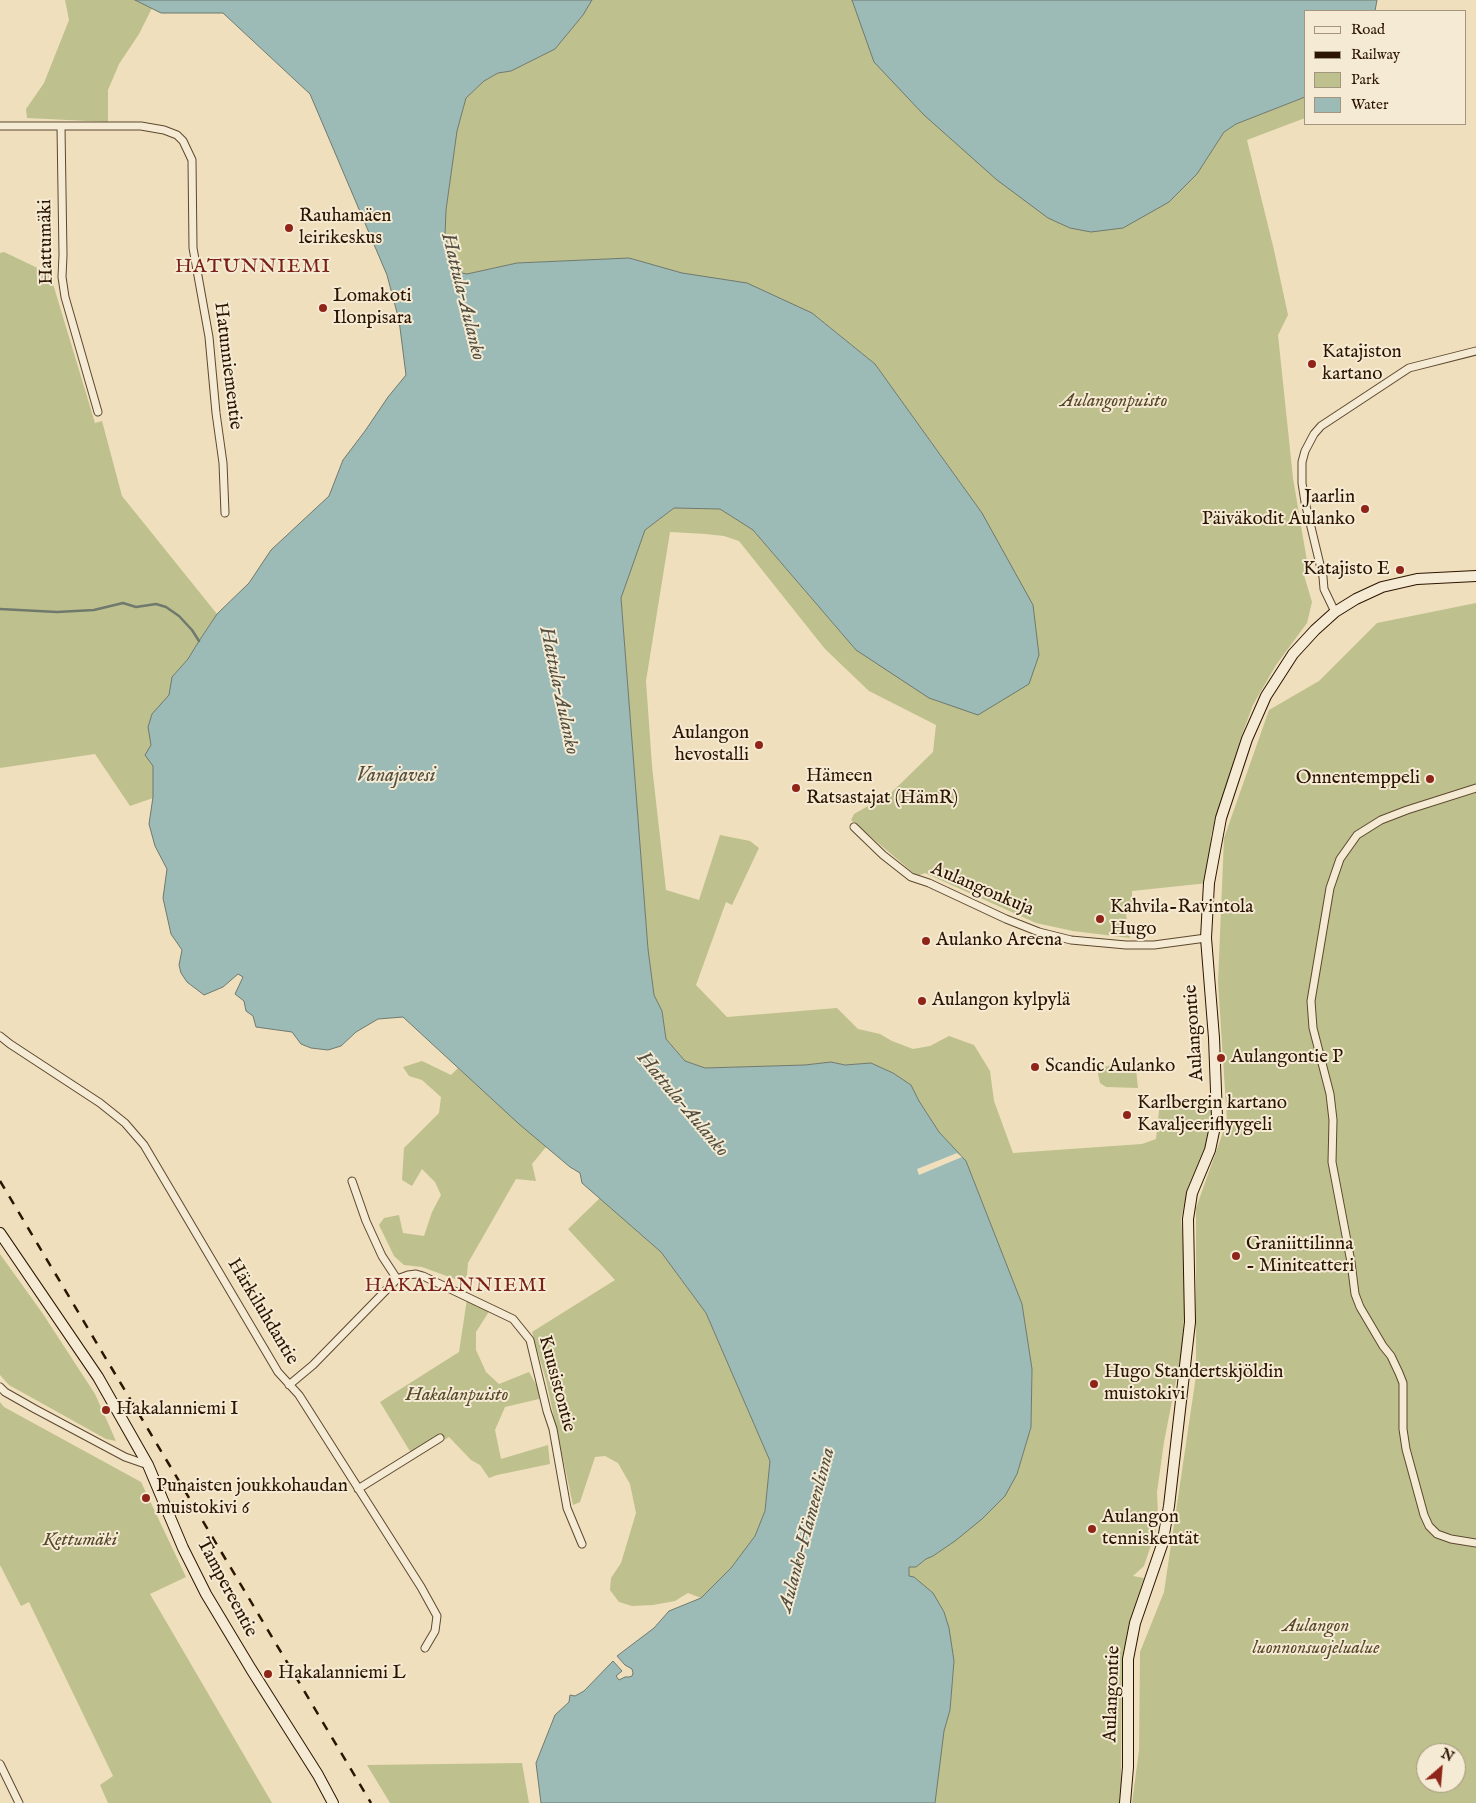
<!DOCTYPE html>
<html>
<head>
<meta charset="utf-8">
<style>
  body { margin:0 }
  #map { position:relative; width:1476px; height:1803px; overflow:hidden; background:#efdfbc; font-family:"IM FELL English",serif }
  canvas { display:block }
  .legend { position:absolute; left:1304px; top:10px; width:162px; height:115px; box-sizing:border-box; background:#f5ead3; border:1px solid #a5957f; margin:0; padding:6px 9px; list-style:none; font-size:15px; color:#2c1500 }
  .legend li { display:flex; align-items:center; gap:10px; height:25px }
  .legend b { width:25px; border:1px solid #a5957f }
  .north { position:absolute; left:1416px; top:1743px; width:50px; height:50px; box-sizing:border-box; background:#f5ead3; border:1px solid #a5957f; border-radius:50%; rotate:27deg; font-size:14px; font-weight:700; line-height:20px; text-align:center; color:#2c1500 }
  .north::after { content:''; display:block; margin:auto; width:18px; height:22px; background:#8f2418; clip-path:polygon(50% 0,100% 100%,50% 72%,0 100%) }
</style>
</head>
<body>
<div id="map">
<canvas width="1476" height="1803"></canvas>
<ul class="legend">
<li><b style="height:6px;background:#f5ead3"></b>Road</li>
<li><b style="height:6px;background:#2c1500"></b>Railway</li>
<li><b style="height:14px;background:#bec08d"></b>Park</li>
<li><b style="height:14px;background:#9cbbb7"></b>Water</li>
</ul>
<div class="north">N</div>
</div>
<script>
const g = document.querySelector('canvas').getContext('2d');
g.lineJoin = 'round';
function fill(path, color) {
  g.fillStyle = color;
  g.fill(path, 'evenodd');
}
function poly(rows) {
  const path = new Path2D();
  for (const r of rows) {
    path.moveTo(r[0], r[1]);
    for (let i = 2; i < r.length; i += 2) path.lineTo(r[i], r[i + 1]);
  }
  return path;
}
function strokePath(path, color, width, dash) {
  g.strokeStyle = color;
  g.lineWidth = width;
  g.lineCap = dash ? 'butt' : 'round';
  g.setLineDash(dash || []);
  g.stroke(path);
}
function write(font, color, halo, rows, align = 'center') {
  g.font = font + ' "IM FELL English",serif';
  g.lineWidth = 4;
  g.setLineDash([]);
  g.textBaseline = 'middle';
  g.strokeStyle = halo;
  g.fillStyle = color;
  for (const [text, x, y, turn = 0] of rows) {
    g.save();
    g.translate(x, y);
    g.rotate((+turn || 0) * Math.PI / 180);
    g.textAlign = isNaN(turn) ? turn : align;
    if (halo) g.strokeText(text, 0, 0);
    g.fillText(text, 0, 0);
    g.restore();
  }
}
fill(poly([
  [65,0,135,0,152,8,139,34,119,64,108,90,108,122,27,118,26,109,44,83,69,20],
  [592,0,852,0,874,61,1197,174,1224,132,1236,124,1305,97,1305,118,1247,140,1274,250,1288,315,1278,335,1293,478,1307,561,1304,575,1312,602,1307,623,1276,665,1253,705,1240,740,1211,835,1208,883,1132,891,1132,913,1126,914,1130,938,1073,931,1036,923,925,873,917,876,851,820,854,814,891,793,933,752,936,725,869,691,825,649,739,541,724,536,706,534,670,532,646,681,652,766,666,890,699,900,720,835,750,841,759,848,732,905,726,902,696,985,727,1017,837,1008,858,1029,880,1034,892,1041,913,1049,930,1046,949,1036,974,1045,990,1071,994,1101,1013,1153,1142,1144,1156,1139,1160,1101,1214,1099,1213,1114,1207,1142,1188,1187,1181,1219,1186,1282,1182,1350,1164,1442,1157,1492,1158,1515,1155,1533,1144,1566,1133,1576,1144,1578,1129,1623,1122,1660,1121,1785,1119,1803,935,1803,944,1731,950,1710,954,1661,944,1612,932,1593,914,1577,909,1576,909,1567,916,1567,926,1559,933,1556,955,1541,1017,1474,1031,1427,1032,1369,1022,1304,966,1161,939,1132,919,1101,911,1085,893,1073,871,1063,845,1065,831,1062,805,1065,705,1068,685,1061,666,1039,662,1011,654,995,648,949,621,598,645,530,674,508,720,509,753,530,856,650,982,513,875,364,812,313,629,258,517,263,467,274,456,272,445,236,446,210,457,131,466,98,484,81,498,73,511,71,555,49,583,15],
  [4,252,50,274,95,423,102,421,122,496,217,614,199,641,188,659,172,677,206,894,179,965,182,950,171,934,163,898,167,869,155,846,149,824,153,798,130,806,95,754,0,768,0,253],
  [1476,603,1476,1803,1132,1803,1139,1750,1140,1652,1164,1592,1196,1376,1196,1208,1227,1121,1218,982,1224,838,1269,710,1319,681,1377,623],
  [1426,1753,1456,1753,1456,1783,1426,1783],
  [1135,1059,1138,1088,1106,1087,1100,1083,1098,1074,1100,1068],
  [422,1061,451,1075,458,1068,546,1147,532,1164,536,1181,516,1179,468,1263,467,1275,463,1282,422,1267,404,1265,394,1256,379,1225,384,1218,399,1215,403,1233,424,1236,432,1212,441,1195,435,1182,422,1169,412,1186,402,1180,404,1148,439,1113,441,1097,422,1080,409,1076,403,1067],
  [600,1198,661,1252,706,1313,770,1461,765,1511,755,1536,731,1568,701,1598,688,1593,675,1601,653,1605,632,1606,619,1602,610,1590,611,1578,621,1563,636,1513,630,1484,618,1463,605,1456,595,1457,580,1502,573,1505,546,1380,532,1332,615,1280,568,1229],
  [0,1254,43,1314,95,1394,116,1441,106,1439,9,1385,0,1375],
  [467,1299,490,1310,476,1332,476,1350,486,1372,499,1384,529,1372,539,1390,539,1399,505,1407,495,1430,501,1459,548,1445,550,1464,497,1475,489,1478,480,1465,471,1460,449,1437,444,1440,440,1434,411,1453,380,1402,459,1352],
  [0,1402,4,1407,141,1482,186,1577,150,1594,272,1803,108,1803,100,1785,113,1776,29,1602,21,1606,0,1565],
  [522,1763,529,1803,390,1803,367,1765]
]), '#bec08d');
const water = poly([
  [135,0,592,0,583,15,555,49,511,71,498,73,484,81,466,98,457,131,446,210,445,236,456,272,467,274,517,263,629,258,682,273,747,283,812,313,875,364,982,513,1033,605,1039,655,1029,684,978,715,929,698,856,650,753,530,720,509,674,508,645,530,621,598,648,949,654,995,662,1011,666,1039,685,1061,705,1068,805,1065,831,1062,845,1065,871,1063,893,1073,911,1085,919,1101,939,1132,966,1161,1022,1304,1032,1369,1031,1427,1017,1474,1005,1496,982,1519,955,1541,933,1556,926,1559,916,1567,909,1567,909,1576,914,1577,933,1593,944,1612,949,1628,954,1661,950,1710,944,1731,935,1803,541,1803,536,1763,555,1715,569,1702,570,1695,575,1696,584,1691,613,1661,622,1671,616,1676,619,1680,625,1677,629,1677,632,1676,633,1673,632,1669,625,1665,617,1656,654,1628,669,1611,701,1598,731,1568,755,1536,765,1511,770,1461,706,1313,661,1252,582,1183,580,1173,570,1167,519,1124,403,1017,378,1019,356,1032,341,1046,328,1050,311,1048,301,1044,292,1032,256,1027,253,1016,246,1011,244,1001,235,994,243,977,238,974,223,987,204,995,187,982,181,973,179,965,182,950,171,934,163,898,167,869,155,846,149,824,153,797,153,766,145,755,151,745,148,727,152,714,169,695,172,677,188,659,199,641,217,614,249,583,271,550,329,496,343,460,365,431,388,397,406,375,399,320,387,275,310,94,223,13,161,13,135,0],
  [852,0,1377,0,1375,11,1305,11,1305,97,1236,124,1224,132,1197,174,1169,202,1123,228,1091,232,1070,228,1048,218,997,180,924,115,874,62,852,0]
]);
fill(water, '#9cbbb7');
strokePath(water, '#6f796e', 1);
fill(poly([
  [957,1153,962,1157,919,1175,917,1169]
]), '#efdfbc');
strokePath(poly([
  [0,609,57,612,94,610,123,603,136,607,156,604,166,607,179,616,192,630,199,641]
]), '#6f796e', 2.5);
const street = poly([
  [0,126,141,126,164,130,177,135,183,141,192,160,193,248,209,337,216,413,223,463,225,513],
  [61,127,63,255,62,277,65,297,98,412],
  [1335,612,1324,589,1323,577,1305,502,1302,483,1302,462,1305,451,1314,434,1321,426,1409,368,1476,351],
  [1476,788,1407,810,1381,820,1357,835,1340,859,1330,888,1311,1001,1313,1028,1330,1094,1333,1120,1332,1162,1351,1262,1355,1294,1360,1307,1383,1346,1391,1356,1399,1373,1403,1383,1403,1429,1406,1449,1424,1515,1429,1526,1437,1534,1451,1539,1476,1543],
  [854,827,883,855,911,877,929,883,1006,919,1039,932,1071,940,1126,945,1154,945,1206,938],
  [0,1036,10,1044,100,1103,125,1123,144,1145,278,1372,299,1395,421,1587,437,1616,435,1631,425,1648],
  [352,1181,366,1221,382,1256,397,1279],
  [289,1385,313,1365,397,1279,408,1275,416,1274,423,1276,513,1319,530,1340,547,1411,553,1429,567,1508,582,1544],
  [0,1387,5,1392,35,1409,125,1457,148,1465],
  [358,1489,440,1438],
  [0,1764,19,1803]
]);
const secondary = poly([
  [0,1233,98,1377,148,1465,183,1548,206,1594,251,1669,318,1775,333,1803],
  [1125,1803,1128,1767,1128,1659,1135,1623,1162,1545,1169,1506,1190,1322,1188,1219,1192,1193,1210,1150,1217,1117,1214,1038,1206,938,1209,883,1221,818,1247,739,1266,696,1293,654,1315,630,1335,612,1356,599,1382,587,1417,579,1476,576]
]);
strokePath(street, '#5d482f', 9);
strokePath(secondary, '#2c1500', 12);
strokePath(street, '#f5ead3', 7);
strokePath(secondary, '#f5ead3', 10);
strokePath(poly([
  [0,1181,371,1803]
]), '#2c1500', 2.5, [9, 9]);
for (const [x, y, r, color] of [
  [289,228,5,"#8f2418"],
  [323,308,5,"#8f2418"],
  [1312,364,5,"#8f2418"],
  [1365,509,5,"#8f2418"],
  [1400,570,5,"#8f2418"],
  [759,745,5,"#8f2418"],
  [1430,779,5,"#8f2418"],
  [796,788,5,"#8f2418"],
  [1100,919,5,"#8f2418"],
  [926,941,5,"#8f2418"],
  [922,1001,5,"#8f2418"],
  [1221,1058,5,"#8f2418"],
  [1035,1067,5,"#8f2418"],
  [1127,1115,5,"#8f2418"],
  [1236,1256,5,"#8f2418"],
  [1094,1384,5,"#8f2418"],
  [106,1410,5,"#8f2418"],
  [146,1498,5,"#8f2418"],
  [1092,1529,5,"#8f2418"],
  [268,1674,5,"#8f2418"]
]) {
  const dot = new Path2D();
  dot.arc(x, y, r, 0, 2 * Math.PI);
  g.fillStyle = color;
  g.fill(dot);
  strokePath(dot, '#f5ead3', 2);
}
write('19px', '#2c1500', '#f5ead3', [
  ["Rauhamäen",299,217],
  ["leirikeskus",299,239],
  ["Lomakoti",333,297],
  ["Ilonpisara",333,319],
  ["Katajiston",1322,353],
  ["kartano",1322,375],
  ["Jaarlin",1355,498,"right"],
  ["Päiväkodit Aulanko",1355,520,"right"],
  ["Katajisto E",1390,570,"right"],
  ["Aulangon",749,734,"right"],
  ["hevostalli",749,756,"right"],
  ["Hämeen",806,777],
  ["Ratsastajat (HämR)",806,799],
  ["Onnentemppeli",1420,779,"right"],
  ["Kahvila-Ravintola",1110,908],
  ["Hugo",1110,930],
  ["Aulanko Areena",936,941],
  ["Aulangon kylpylä",932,1001],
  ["Aulangontie P",1231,1058],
  ["Scandic Aulanko",1045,1067],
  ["Karlbergin kartano",1137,1104],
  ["Kavaljeeriflyygeli",1137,1126],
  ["Graniittilinna",1246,1245],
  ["- Miniteatteri",1246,1267],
  ["Hugo Standertskjöldin",1104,1373],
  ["muistokivi",1104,1395],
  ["Hakalanniemi I",116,1410],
  ["Punaisten joukkohaudan",156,1487],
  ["muistokivi 6",156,1509],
  ["Aulangon",1102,1518],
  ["tenniskentät",1102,1540],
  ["Hakalanniemi L",278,1674]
], 'left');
write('19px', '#2c1500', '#f5ead3', [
  ["Hattumäki",47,242,-91],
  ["Hatunniementie",227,366,83],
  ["Aulangonkuja",982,890,23],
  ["Aulangontie",1195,1033,-94],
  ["Härkiluhdantie",262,1312,59],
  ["Kuusistontie",556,1384,75],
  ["Tampereentie",226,1588,62],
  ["Aulangontie",1113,1694,-88]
]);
write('italic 19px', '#58482a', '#f5ead3', [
  ["Aulangonpuisto",1114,402],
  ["Hakalanpuisto",457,1396],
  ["Kettumäki",80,1541],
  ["Aulangon",1316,1627],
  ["luonnonsuojelualue",1316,1649]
]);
g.letterSpacing = '1px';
write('20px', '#7a1f14', '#f5ead3', [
  ["HATUNNIEMI",253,268],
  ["HAKALANNIEMI",456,1287]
]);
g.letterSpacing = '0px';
write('italic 20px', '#534f40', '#f5ead3', [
  ["Hattula–Aulanko",462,297,76],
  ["Hattula–Aulanko",558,691,78],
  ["Vanajavesi",396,777],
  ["Hattula–Aulanko",682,1105,50],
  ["Aulanko–Hämeenlinna",808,1530,-75]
]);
</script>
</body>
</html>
